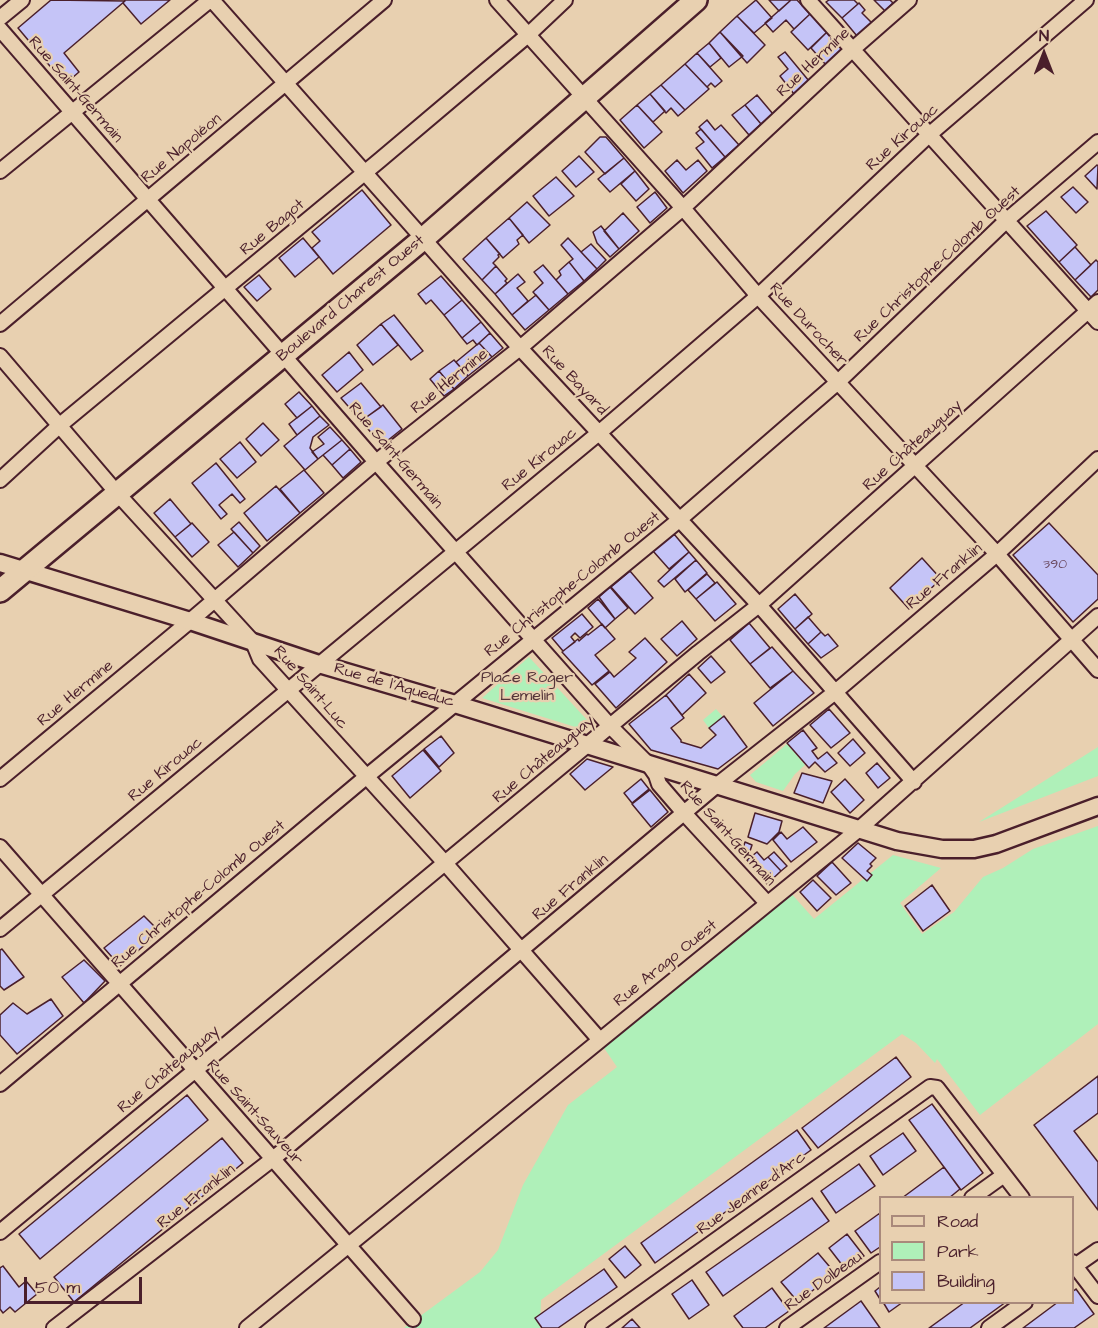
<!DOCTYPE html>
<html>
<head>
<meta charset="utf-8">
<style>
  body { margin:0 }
  #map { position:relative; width:1098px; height:1328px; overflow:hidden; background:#e8d0b0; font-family:"Architects Daughter",sans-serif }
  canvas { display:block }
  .legend { position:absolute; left:879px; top:1196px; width:195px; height:108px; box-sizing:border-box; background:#e8d0b0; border:2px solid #a9897b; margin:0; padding:8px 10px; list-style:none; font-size:18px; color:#4a1f2b }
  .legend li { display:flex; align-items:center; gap:12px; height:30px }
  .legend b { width:30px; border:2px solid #a9897b }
  .north { position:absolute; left:1014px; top:24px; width:60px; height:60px; -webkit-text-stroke:4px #e8d0b0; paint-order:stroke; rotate:0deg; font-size:16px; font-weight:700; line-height:24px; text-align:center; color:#4a1f2b }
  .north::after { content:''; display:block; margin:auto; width:21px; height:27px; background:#4a1f2b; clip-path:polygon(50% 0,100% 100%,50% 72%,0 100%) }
  .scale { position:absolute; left:24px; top:1277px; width:118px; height:27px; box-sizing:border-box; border:3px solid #4a1f2b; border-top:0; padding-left:8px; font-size:18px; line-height:21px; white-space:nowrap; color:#4a1f2b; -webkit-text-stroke:4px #e8d0b0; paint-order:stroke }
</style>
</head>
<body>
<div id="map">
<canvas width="1098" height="1328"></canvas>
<ul class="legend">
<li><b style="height:8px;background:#e8d0b0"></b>Road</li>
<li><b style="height:16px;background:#aff0b9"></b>Park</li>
<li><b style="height:16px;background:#c5c4f7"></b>Building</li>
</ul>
<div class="north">N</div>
<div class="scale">50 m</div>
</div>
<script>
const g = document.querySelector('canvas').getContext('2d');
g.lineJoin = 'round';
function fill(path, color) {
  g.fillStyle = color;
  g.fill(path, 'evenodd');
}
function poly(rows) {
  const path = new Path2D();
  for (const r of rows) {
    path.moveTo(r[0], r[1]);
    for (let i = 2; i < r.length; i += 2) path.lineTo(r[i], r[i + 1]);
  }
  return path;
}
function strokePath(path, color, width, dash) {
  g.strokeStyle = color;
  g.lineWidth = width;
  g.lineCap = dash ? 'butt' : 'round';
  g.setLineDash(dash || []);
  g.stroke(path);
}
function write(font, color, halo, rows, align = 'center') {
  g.font = font + ' "Architects Daughter",sans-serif';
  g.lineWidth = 4.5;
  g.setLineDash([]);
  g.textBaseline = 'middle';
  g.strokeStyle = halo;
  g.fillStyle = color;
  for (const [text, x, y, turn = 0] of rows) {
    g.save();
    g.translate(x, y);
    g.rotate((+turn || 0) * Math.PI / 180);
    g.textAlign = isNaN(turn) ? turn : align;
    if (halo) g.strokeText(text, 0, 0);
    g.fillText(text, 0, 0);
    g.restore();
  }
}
fill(poly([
  [529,657,588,721,585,730,482,698],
  [716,709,723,717,709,728,703,720],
  [787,744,805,765,795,774,783,791,756,782,750,775],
  [1098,747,1098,776,979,822],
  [1098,826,1098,1024,980,1115,937,1059,935,1063,916,1043,902,1034,541,1300,540,1328,404,1328,480,1272,498,1250,523,1185,568,1105,617,1067,602,1045,789,891,814,919,893,855,941,868,900,903,922,934,954,912,983,877,1003,868,1033,849]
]), '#aff0b9');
const building = poly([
  [51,0,125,1,64,53,79,72,65,84,18,28,51,0],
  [125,0,170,0,141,24,123,3,125,0],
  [756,0,772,18,754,33,737,16,756,0],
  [769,0,791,0,779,11,769,0],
  [791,0,797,0,810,14,794,29,786,20,773,32,765,23,791,0],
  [829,0,854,0,858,4,842,18,826,2,829,0],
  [874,0,890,0,893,3,885,11,874,0],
  [859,3,865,10,862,13,872,23,857,36,842,18,859,3],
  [810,14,827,32,808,50,791,32,810,14],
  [737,16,765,45,747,63,720,32,737,16],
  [720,32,743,56,729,67,709,43,720,32],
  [827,32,843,50,826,65,811,48,827,32],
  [709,43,721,58,710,67,697,53,709,43],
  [785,52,809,81,794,94,780,76,788,69,778,57,785,52],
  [697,53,722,81,715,87,711,83,707,87,685,64,697,53],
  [685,64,709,89,685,110,661,85,685,64],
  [661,85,685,110,678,116,671,108,666,113,650,94,661,85],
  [650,94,665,111,653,122,637,105,650,94],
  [757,95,773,114,761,124,745,105,757,95],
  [637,105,662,132,644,148,620,120,637,105],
  [745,105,761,124,749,135,732,115,745,105],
  [707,120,715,130,721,125,739,145,725,157,699,127,707,120],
  [701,129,725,157,712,168,696,148,704,142,696,133,701,129],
  [600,137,606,137,624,158,605,174,585,152,600,137],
  [579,156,594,172,576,187,562,171,579,156],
  [624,158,635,171,610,192,598,179,624,158],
  [677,160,686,170,698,160,707,171,683,193,665,171,677,160],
  [1097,165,1098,166,1097,189,1085,176,1097,165],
  [635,171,649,189,636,201,621,184,635,171],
  [556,177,574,196,549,216,533,196,556,177],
  [1073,187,1088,202,1076,213,1061,197,1073,187],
  [362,190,391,225,333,274,312,248,320,241,312,232,362,190],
  [655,192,667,208,650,223,637,207,655,192],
  [527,202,550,225,529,243,509,218,527,202],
  [1046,211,1077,245,1059,262,1027,226,1046,211],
  [623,213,639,231,619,249,604,231,623,213],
  [509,218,523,235,517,240,519,244,503,258,486,238,509,218],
  [601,226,619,249,610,257,597,243,593,232,601,226],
  [303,238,319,257,295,277,279,258,303,238],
  [486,238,500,254,498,255,499,257,493,263,496,266,482,280,463,259,486,238],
  [568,238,597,269,584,281,569,262,573,259,561,245,568,238],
  [591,244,606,260,597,269,581,252,591,244],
  [1075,247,1091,265,1075,280,1059,262,1075,247],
  [1096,260,1098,262,1098,290,1091,297,1075,280,1096,260],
  [569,262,584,281,568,294,556,280,561,275,559,271,569,262],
  [543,265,568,294,549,310,533,292,543,283,534,272,543,265],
  [496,266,507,279,505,281,507,283,495,294,482,280,496,266],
  [518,274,525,282,517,288,528,301,512,315,495,294,518,274],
  [259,275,271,289,257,301,244,287,259,275],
  [441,276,462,300,444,315,431,300,426,304,418,294,441,276],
  [536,295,549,310,525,330,512,315,536,295],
  [462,300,481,322,462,338,444,315,462,300],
  [394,315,423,351,411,360,381,324,394,315],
  [481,322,490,333,477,345,473,340,467,344,462,338,481,322],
  [381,324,398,345,373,365,357,345,381,324],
  [490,333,503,348,492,357,479,343,490,333],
  [479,343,492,357,468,376,456,362,479,343],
  [349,352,363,370,337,392,322,375,349,352],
  [454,360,468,376,454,389,439,371,454,360],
  [439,371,454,389,444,396,430,379,439,371],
  [361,383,381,407,361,421,341,398,361,383],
  [299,392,312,406,297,418,285,404,299,392],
  [383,405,402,429,382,445,361,421,383,405],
  [312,406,320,416,297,435,289,424,312,406],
  [320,416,329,425,313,437,310,448,318,459,305,470,284,446,320,416],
  [263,423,279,440,261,456,246,439,263,423],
  [330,427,342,440,318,459,312,452,324,444,318,437,330,427],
  [342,440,350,449,332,465,323,455,342,440],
  [240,442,256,462,237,478,220,459,240,442],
  [350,449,361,462,343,478,332,465,350,449],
  [216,463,245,499,240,503,232,494,219,505,227,514,221,519,192,483,216,463],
  [304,470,324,493,300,513,280,489,304,470],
  [276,486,300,513,267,541,244,513,276,486],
  [170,499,191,524,175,537,154,513,170,499],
  [239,522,260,546,253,553,231,529,239,522],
  [192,523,209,542,192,557,175,537,192,523],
  [1049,523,1098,575,1098,599,1073,622,1013,555,1049,523],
  [234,532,253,553,238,567,218,545,234,532],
  [674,534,689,552,669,569,653,551,674,534],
  [689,552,696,560,664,587,658,581,689,552],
  [922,558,941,579,909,609,890,588,922,558],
  [696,560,707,573,685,592,675,579,696,560],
  [630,571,653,598,635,614,611,587,630,571],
  [707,574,715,583,696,599,688,590,707,574],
  [717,582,736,604,715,621,696,599,717,582],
  [610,587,628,608,615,619,599,597,610,587],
  [795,594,812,614,795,629,778,609,795,594],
  [598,599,615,619,605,628,588,608,598,599],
  [582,614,593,627,580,638,575,633,571,637,575,642,563,651,552,638,582,614],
  [808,617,821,632,808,644,795,629,808,617],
  [682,621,697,639,677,656,661,639,682,621],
  [749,623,770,648,750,664,730,640,749,623],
  [602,624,615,639,595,655,609,671,592,685,562,652,578,639,579,641,587,634,588,635,602,624],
  [821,632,825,636,828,634,838,646,821,658,808,644,821,632],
  [645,638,667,662,616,708,595,684,610,672,614,677,636,658,629,652,645,638],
  [772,647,793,671,770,688,750,664,772,647],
  [711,656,725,672,711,683,698,668,711,656],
  [793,671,814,693,773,726,754,703,793,671],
  [689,674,706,693,682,715,666,695,689,674],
  [666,695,684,718,671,728,681,740,681,742,701,748,716,735,709,728,724,716,747,747,718,769,651,750,629,724,666,695],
  [829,709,850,733,831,748,810,725,829,709],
  [803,730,817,748,812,751,818,759,827,752,837,763,825,772,815,762,809,768,787,743,803,730],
  [441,736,454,753,439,767,424,749,441,736],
  [853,739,865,753,850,766,838,753,853,739],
  [423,750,441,771,410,798,392,776,423,750],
  [587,759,613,767,585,790,570,774,587,759],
  [877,763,890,778,878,788,866,773,877,763],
  [802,773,832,781,823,803,794,793,802,773],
  [641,779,649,789,632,803,624,793,641,779],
  [845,779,864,800,850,813,831,792,845,779],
  [650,790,668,812,651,827,632,804,650,790],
  [755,813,782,821,779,832,767,844,748,837,755,813],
  [803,827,817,842,791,862,773,840,781,832,787,839,803,827],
  [745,842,752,845,749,854,742,852,745,842],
  [858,843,876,858,870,864,872,866,867,871,872,875,867,881,842,858,858,843],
  [757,852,764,860,768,857,781,871,767,884,747,860,757,852],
  [774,852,787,866,781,871,768,857,774,852],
  [832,862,851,883,836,895,817,876,832,862],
  [813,880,831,898,817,911,800,892,813,880],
  [932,885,950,911,923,931,905,906,932,885],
  [144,916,160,932,120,966,104,948,144,916],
  [2,949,24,977,4,990,0,986,0,950,2,949],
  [84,960,105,981,84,1003,62,977,84,960],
  [51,999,63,1016,17,1054,0,1035,0,1015,13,1003,27,1014,51,999],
  [896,1057,911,1077,818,1148,802,1128,896,1057],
  [1098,1076,1098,1113,1074,1131,1098,1162,1098,1210,1034,1125,1098,1076],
  [187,1095,208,1120,40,1259,19,1234,187,1095],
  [932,1104,983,1173,961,1190,909,1120,932,1104],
  [797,1130,811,1150,655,1263,641,1243,797,1130],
  [903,1133,916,1151,883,1175,870,1156,903,1133],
  [222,1138,243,1163,74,1302,54,1277,222,1138],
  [859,1164,875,1186,836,1213,821,1191,859,1164],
  [944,1167,960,1189,949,1198,902,1198,944,1167],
  [812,1198,829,1221,723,1296,706,1272,812,1198],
  [880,1213,880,1247,871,1253,855,1231,880,1213],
  [847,1234,864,1256,846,1270,829,1248,847,1234],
  [625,1246,641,1265,625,1278,609,1259,625,1246],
  [818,1253,835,1273,798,1302,781,1282,818,1253],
  [3,1266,19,1287,26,1281,37,1294,15,1312,10,1307,3,1313,0,1309,0,1268,3,1266],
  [604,1269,617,1287,558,1328,542,1328,535,1318,604,1269],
  [692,1280,709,1305,689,1319,672,1294,692,1280],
  [880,1287,880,1299,875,1291,880,1287],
  [772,1288,789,1311,765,1328,743,1328,734,1316,772,1288],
  [1076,1289,1094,1314,1074,1328,1023,1328,1058,1302,1072,1302,1072,1292,1076,1289],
  [861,1301,880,1328,824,1328,861,1301],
  [883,1302,903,1302,889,1312,883,1302],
  [965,1302,1006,1302,970,1328,929,1328,965,1302],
  [632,1319,640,1328,622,1328,632,1319]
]);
fill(building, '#c5c4f7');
strokePath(building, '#4a1f2b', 1.5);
const minor = poly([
  [212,0,520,348,759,605,914,782],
  [497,0,683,208,758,296,997,554,1098,670],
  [808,0,1098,322],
  [0,18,22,0],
  [0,29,376,462,610,726,649,765,656,775,659,784,684,813,767,903],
  [0,171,210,0],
  [0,324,384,0],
  [0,356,117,493,253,642,260,659,445,863,599,1039],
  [0,480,60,425,380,160,528,35,565,0],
  [0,779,190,621,376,462,520,348,683,208,853,49,909,0],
  [0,847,413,1319],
  [0,929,600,432,758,296,930,134,1086,0],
  [0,1084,366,777,679,520,838,382,1007,220,1098,142],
  [972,1198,1004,1175],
  [0,1232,698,653,759,605,1098,302],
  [1072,1262,1098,1296],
  [1072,1268,1098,1250],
  [54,1328,274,1158,717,785,834,693,997,554,1098,459],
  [247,1328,858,830,1098,616],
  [593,1328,930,1087,937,1088,1022,1198],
  [787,1328,880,1262],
  [989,1328,1025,1302]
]);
const tertiary = poly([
  [0,563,190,621,319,664,455,704,897,841,942,849,974,849,996,844,1098,806]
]);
const primary = poly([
  [0,591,424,238,696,0]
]);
strokePath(minor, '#4a1f2b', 18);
strokePath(tertiary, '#4a1f2b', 21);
strokePath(primary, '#4a1f2b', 26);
strokePath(minor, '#e8d0b0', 14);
strokePath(tertiary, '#e8d0b0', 16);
strokePath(primary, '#e8d0b0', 21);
write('14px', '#69485e', null, [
  ["390",1055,565]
]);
write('16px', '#4a1f2b', '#e8d0b0', [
  ["Rue Hermine",814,63,-43],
  ["Rue Saint-Germain",75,90,49],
  ["Rue Kirouac",903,138,-42],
  ["Rue Napoléon",182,149,-40],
  ["Rue Bagot",273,228,-40],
  ["Rue Christophe-Colomb Ouest",938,265,-43],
  ["Boulevard Charest Ouest",351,299,-40],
  ["Rue Durocher",808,325,47],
  ["Rue Bayard",574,381,47],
  ["Rue Hermine",450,382,-39],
  ["Rue Châteauguay",913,446,-42],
  ["Rue Saint-Germain",395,456,49],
  ["Rue Kirouac",540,460,-39],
  ["Rue Franklin",945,577,-40],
  ["Rue Christophe-Colomb Ouest",573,585,-39],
  ["Rue de l'Aqueduc",394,686,16],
  ["Rue Saint-Luc",310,688,49],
  ["Rue Hermine",76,694,-40],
  ["Rue Châteauguay",544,760,-40],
  ["Rue Kirouac",166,770,-40],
  ["Rue Saint-Germain",727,834,48],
  ["Rue Franklin",571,888,-40],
  ["Rue Christophe-Colomb Ouest",199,895,-40],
  ["Rue Arago Ouest",666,964,-39],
  ["Rue Châteauguay",169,1070,-40],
  ["Rue Saint-Sauveur",254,1113,48],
  ["Rue Jeanne-d'Arc",752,1194,-36],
  ["Rue Franklin",197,1197,-38],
  ["Rue Dolbeau",824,1282,-35]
]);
write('16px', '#543439', '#e8d0b0', [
  ["Place Roger",527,679],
  ["Lemelin",527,697]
]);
</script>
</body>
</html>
